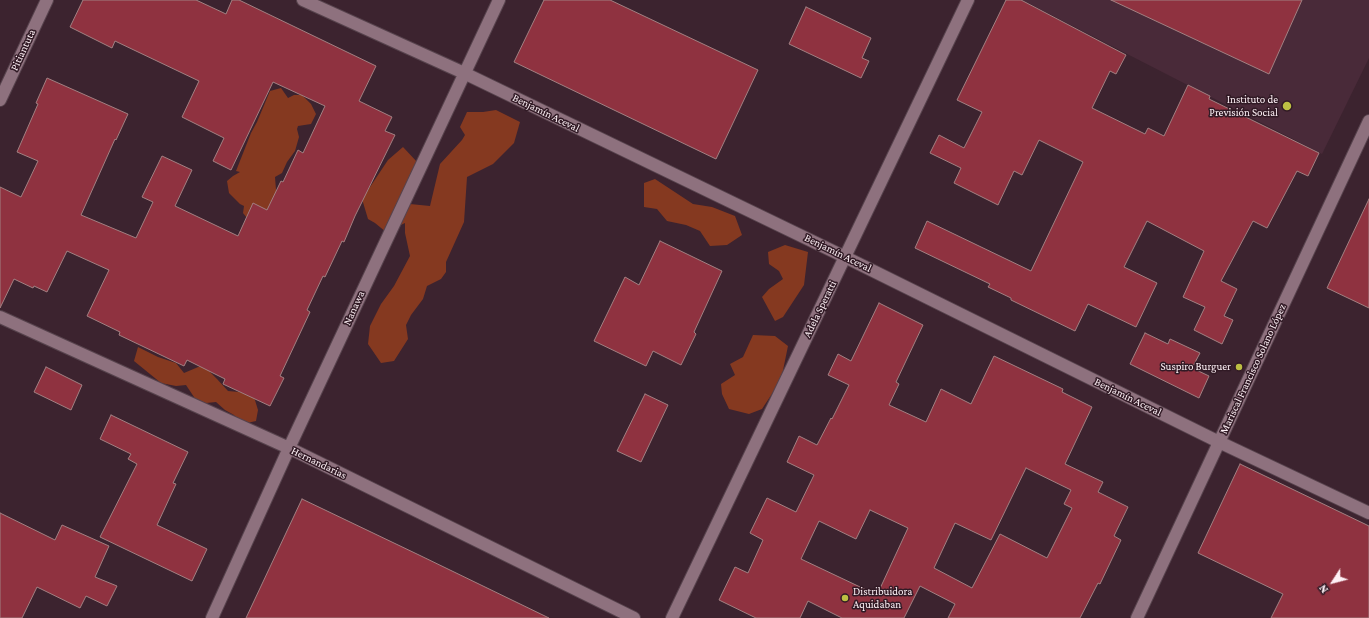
<!DOCTYPE html>
<html>
<head>
<meta charset="utf-8">
<style>
  body { margin:0 }
  #map { position:relative; width:1369px; height:618px; overflow:hidden; background:#3c232f; font-family:"Crimson Pro",serif }
  canvas { display:block }
  .north { position:absolute; left:1313px; top:562px; width:40px; height:40px; -webkit-text-stroke:3px #311a25; paint-order:stroke; rotate:234deg; font-size:11px; font-weight:700; line-height:16px; text-align:center; color:#fef1f6 }
  .north::after { content:''; display:block; margin:auto; width:14px; height:18px; background:#fef1f6; clip-path:polygon(50% 0,100% 100%,50% 72%,0 100%) }
</style>
</head>
<body>
<div id="map">
<canvas width="1369" height="618"></canvas>
<div class="north">N</div>
</div>
<script>
const g = document.querySelector('canvas').getContext('2d');
g.lineJoin = 'round';
function fill(path, color) {
  g.fillStyle = color;
  g.fill(path, 'evenodd');
}
function poly(rows) {
  const path = new Path2D();
  for (const r of rows) {
    path.moveTo(r[0], r[1]);
    for (let i = 2; i < r.length; i += 2) path.lineTo(r[i], r[i + 1]);
  }
  return path;
}
function strokePath(path, color, width, dash) {
  g.strokeStyle = color;
  g.lineWidth = width;
  g.lineCap = dash ? 'butt' : 'round';
  g.setLineDash(dash || []);
  g.stroke(path);
}
function write(font, color, halo, rows, align = 'center') {
  g.font = font + ' "Crimson Pro",serif';
  g.lineWidth = 3;
  g.setLineDash([]);
  g.textBaseline = 'middle';
  g.strokeStyle = halo;
  g.fillStyle = color;
  for (const [text, x, y, turn = 0] of rows) {
    g.save();
    g.translate(x, y);
    g.rotate((+turn || 0) * Math.PI / 180);
    g.textAlign = isNaN(turn) ? turn : align;
    if (halo) g.strokeText(text, 0, 0);
    g.fillText(text, 0, 0);
    g.restore();
  }
}
fill(poly([
  [1022,0,1369,0,1369,58,1322,154]
]), '#492a39');
fill(poly([
  [281,88,288,98,294,95,302,95,311,104,316,114,311,124,298,126,297,129,299,137,295,151,287,162,282,173,275,177,276,190,281,203,251,223,243,213,244,206,240,204,229,193,227,181,233,176,240,172,236,171,251,133,257,122,270,91],
  [496,110,520,122,514,143,493,164,467,177,464,222,446,262,446,272,441,279,427,286,423,299,411,315,406,325,408,339,394,361,381,363,368,344,370,326,381,304,394,286,410,256,405,233,405,223,386,232,375,223,368,219,362,199,388,160,403,147,418,163,410,204,430,206,440,164,462,140,465,135,460,127,467,112,483,112],
  [655,179,693,204,712,207,735,216,742,235,727,245,710,246,700,231,686,225,667,221,657,209,644,207,644,183],
  [785,245,808,252,804,285,783,317,775,321,762,297,769,289,783,279,779,271,769,264,768,252],
  [753,335,775,336,788,346,781,380,762,409,749,414,729,409,722,394,721,384,735,375,730,364,743,357],
  [138,347,158,357,176,363,184,373,203,365,217,379,228,391,239,392,254,397,258,410,256,421,247,423,238,421,234,415,225,410,216,402,206,403,196,400,186,385,176,386,161,383,134,361]
]), '#853920');
const building = poly([
  [83,0,196,0,226,14,232,0,239,0,376,66,359,101,392,117,385,131,395,135,355,216,344,242,342,241,325,277,323,276,307,310,310,312,280,376,284,378,270,406,223,384,225,379,187,360,184,366,119,335,120,332,87,316,109,270,67,251,47,292,34,286,33,288,14,279,0,308,0,187,21,197,38,161,17,152,38,104,36,103,47,78,128,114,116,140,115,139,81,215,136,238,153,202,142,197,162,156,192,170,175,206,238,236,253,203,267,210,281,181,283,182,298,150,303,153,325,106,273,82,231,170,213,161,224,138,182,117,199,81,115,41,112,48,70,27,83,0],
  [544,0,610,0,758,70,716,159,514,62,544,0],
  [1006,0,1021,0,1126,55,1116,74,1110,71,1092,108,1145,134,1148,128,1164,136,1188,85,1210,96,1209,99,1319,153,1308,176,1297,171,1267,228,1253,221,1221,281,1237,289,1224,316,1233,320,1222,344,1194,330,1205,307,1183,297,1204,251,1147,221,1124,267,1157,283,1136,327,1088,304,1075,331,1011,300,1011,298,988,287,990,284,915,248,927,221,1031,271,1083,162,1039,140,1022,175,1014,171,998,205,954,183,961,168,930,153,939,135,964,148,982,112,957,100,1006,0],
  [1111,0,1302,0,1269,74,1111,0],
  [806,7,871,38,862,58,869,61,861,78,789,44,806,7],
  [1369,199,1369,308,1327,288,1369,199],
  [660,241,722,271,694,332,696,334,681,365,653,351,646,366,594,341,625,277,639,285,660,241],
  [879,303,923,325,896,382,899,384,889,405,926,422,941,389,971,404,994,356,1063,389,1062,392,1092,407,1065,464,1103,482,1098,492,1128,507,1114,536,1121,540,1100,584,1098,583,1080,618,948,618,955,604,920,586,904,618,842,618,808,601,800,618,756,618,719,600,735,567,748,573,763,540,750,533,767,498,796,512,814,475,787,462,799,436,817,445,831,418,832,419,849,385,828,375,838,354,851,361,879,303],
  [1026,468,1071,490,1064,504,1072,508,1047,558,1000,534,972,588,934,568,955,523,991,540,1026,468],
  [870,510,908,528,877,595,801,559,819,521,856,539,870,510],
  [1145,333,1168,344,1170,339,1200,353,1192,368,1209,376,1199,398,1130,364,1145,333],
  [46,367,82,385,71,410,34,392,46,367],
  [645,394,668,405,641,462,617,451,645,394],
  [111,415,188,452,173,483,176,484,157,525,207,549,192,581,100,537,137,464,128,459,131,454,100,439,111,415],
  [1240,464,1369,526,1369,618,1271,618,1283,594,1198,553,1240,464],
  [302,499,419,555,549,618,246,618,302,499],
  [0,513,55,540,62,525,109,546,95,577,117,586,107,606,86,596,80,608,37,587,22,618,0,618,0,513]
]);
fill(building, '#8f3240');
strokePath(building, '#a28082', 1);
const minor = poly([
  [303,0,464,73,845,257,1219,442,1369,513],
  [0,100,47,0],
  [0,317,289,448,634,618],
  [212,618,289,448,499,0],
  [672,618,968,0],
  [1137,618,1369,121]
]);
strokePath(minor, '#57434d', 14);
strokePath(minor, '#8e717e', 12);
for (const [x, y, r, color] of [
  [1287,106,5,"#bdbf43"],
  [1239,367,4,"#bdbf43"],
  [845,598,4,"#bdbf43"]
]) {
  const dot = new Path2D();
  dot.arc(x, y, r, 0, 2 * Math.PI);
  g.fillStyle = color;
  g.fill(dot);
  strokePath(dot, '#311a25', 1.5);
}
write('11px', '#fef1f6', '#311a25', [
  ["Pitiantuta",23,50,-65],
  ["Benjamín Aceval",546,113,26],
  ["Benjamín Aceval",838,253,26],
  ["Nanawa",354,308,-65],
  ["Adela Speratti",820,309,-64],
  ["Mariscal Francisco Solano López",1253,369,-65],
  ["Benjamín Aceval",1128,397,26],
  ["Hernandarias",319,463,26]
]);
write('11px', '#fef1f6', '#311a25', [
  ["Instituto de",1278,100],
  ["Previsión Social",1278,113],
  ["Suspiro Burguer",1231,367],
  ["Distribuidora",853,592,"left"],
  ["Aquidaban",853,605,"left"]
], 'right');
</script>
</body>
</html>
